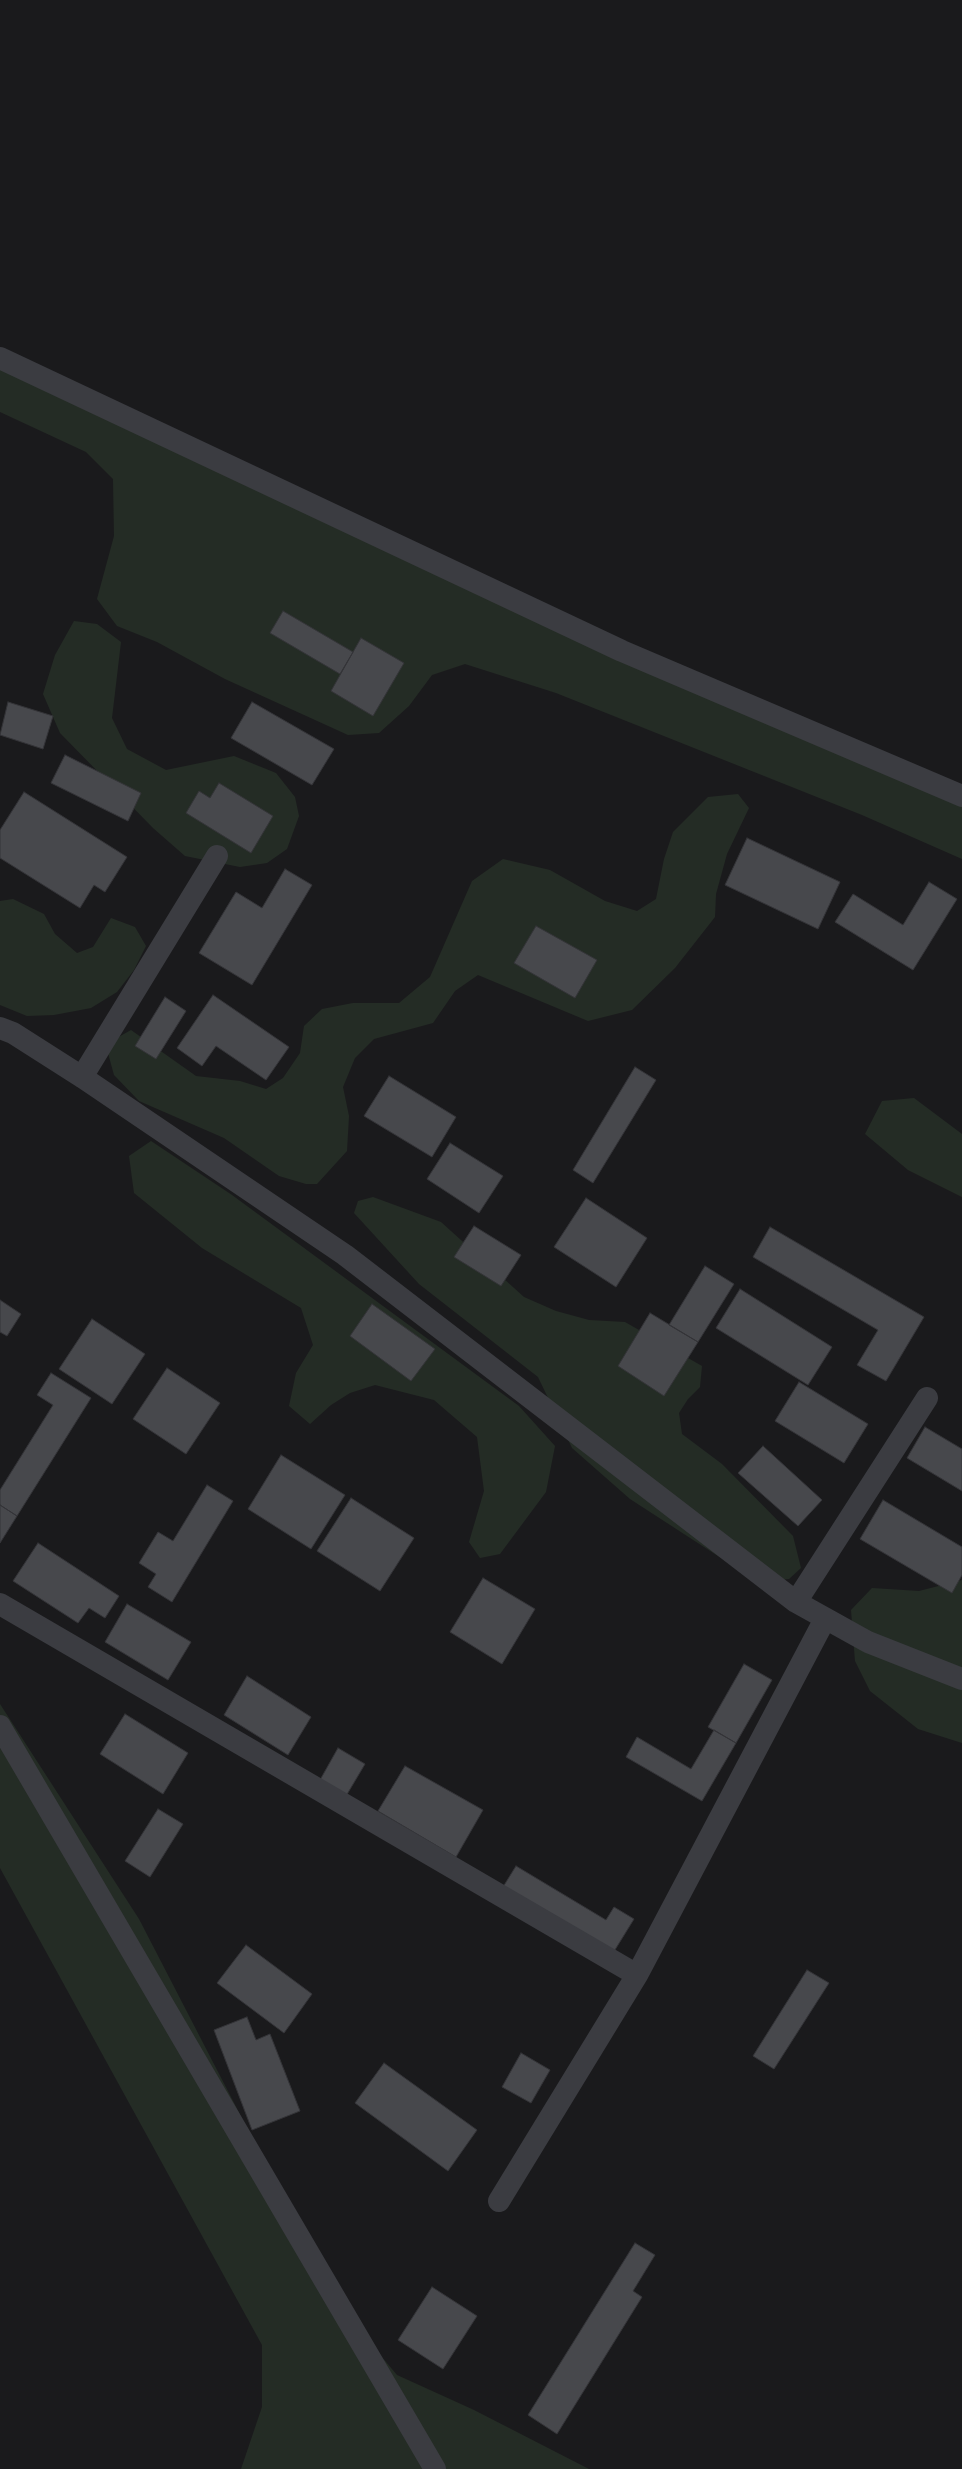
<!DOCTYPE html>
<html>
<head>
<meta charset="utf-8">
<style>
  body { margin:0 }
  canvas { display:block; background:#1a1a1c }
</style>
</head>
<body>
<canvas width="962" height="2469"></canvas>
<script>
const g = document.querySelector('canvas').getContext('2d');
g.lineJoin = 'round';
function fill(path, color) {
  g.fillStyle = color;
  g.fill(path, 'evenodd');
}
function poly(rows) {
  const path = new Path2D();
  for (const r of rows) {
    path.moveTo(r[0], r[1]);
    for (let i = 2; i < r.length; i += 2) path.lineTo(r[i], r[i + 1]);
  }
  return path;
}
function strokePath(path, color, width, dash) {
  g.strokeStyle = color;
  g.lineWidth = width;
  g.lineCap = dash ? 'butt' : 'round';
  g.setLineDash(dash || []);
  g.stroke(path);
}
fill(poly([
  [0,358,624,645,962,788,962,859,862,815,556,693,465,664,432,675,409,706,379,733,348,735,225,679,157,642,117,626,97,599,114,536,113,479,86,452,0,412],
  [74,621,97,624,121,642,112,718,127,749,166,770,234,756,276,773,295,797,299,816,287,849,267,863,240,867,185,856,153,828,60,733,43,694,55,655],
  [738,794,749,808,727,854,716,894,715,917,675,968,632,1010,588,1021,478,975,455,991,433,1023,374,1039,355,1058,343,1087,349,1116,347,1151,317,1184,306,1184,279,1176,224,1138,139,1101,114,1075,108,1053,115,1039,131,1030,196,1076,240,1081,266,1089,283,1078,300,1053,304,1026,322,1009,353,1003,399,1003,430,977,472,881,503,859,550,870,605,901,637,911,656,899,664,859,673,832,708,797],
  [13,899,44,914,55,934,77,953,93,947,111,918,135,927,146,946,134,970,117,992,91,1008,54,1015,27,1016,0,1005,0,901],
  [914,1098,962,1134,962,1197,908,1170,865,1134,882,1101],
  [151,1141,232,1195,519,1406,555,1446,546,1492,500,1554,480,1558,469,1542,484,1491,477,1437,434,1400,375,1385,350,1393,331,1405,310,1424,289,1406,296,1373,313,1345,301,1308,202,1248,134,1193,129,1156],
  [373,1197,441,1222,524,1297,556,1311,589,1320,625,1322,702,1366,700,1387,688,1399,679,1413,682,1434,722,1464,793,1536,801,1568,789,1579,758,1582,630,1499,572,1448,538,1377,419,1284,354,1213,358,1201],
  [962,1580,962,1743,918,1729,870,1691,855,1661,851,1610,872,1588,919,1591],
  [0,1704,139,1919,339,2306,397,2375,474,2410,589,2469,241,2469,262,2407,262,2345,0,1868]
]), '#242c25');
const building = poly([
  [283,611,353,652,340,674,270,633,283,611],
  [361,638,404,663,373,716,331,691,361,638],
  [8,702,53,716,43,749,0,735,8,702],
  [252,702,334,749,312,785,231,738,252,702],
  [65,755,141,793,128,821,51,783,65,755],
  [219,783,273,816,251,853,186,813,199,791,210,798,219,783],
  [24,792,127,857,105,892,94,885,80,908,0,858,0,830,24,792],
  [747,838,840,882,818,929,725,885,747,838],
  [285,869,312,885,252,985,199,953,236,892,262,908,285,869],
  [929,882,957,899,913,970,835,922,853,894,903,925,929,882],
  [536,926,597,960,575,998,514,963,536,926],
  [213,995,289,1047,266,1080,216,1046,202,1066,177,1048,213,995],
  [165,997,186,1011,156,1059,135,1046,165,997],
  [635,1067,656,1080,593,1183,573,1170,635,1067],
  [389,1076,456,1117,432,1157,364,1116,389,1076],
  [450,1143,503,1176,479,1213,427,1179,450,1143],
  [586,1198,647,1238,616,1287,554,1247,586,1198],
  [474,1226,521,1255,501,1286,454,1257,474,1226],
  [770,1227,924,1317,886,1381,857,1365,878,1330,753,1257,770,1227],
  [705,1266,734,1284,698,1342,669,1325,705,1266],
  [740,1289,832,1347,808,1385,716,1328,740,1289],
  [0,1300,21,1314,7,1336,0,1332,0,1300],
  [372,1304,435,1349,411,1381,350,1336,372,1304],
  [650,1313,698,1342,664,1396,618,1366,650,1313],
  [92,1319,145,1354,112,1404,59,1369,92,1319],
  [167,1368,220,1403,186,1454,133,1419,167,1368],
  [51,1373,91,1398,17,1516,0,1505,0,1490,53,1405,37,1395,51,1373],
  [799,1382,868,1424,844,1463,775,1421,799,1382],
  [925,1427,962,1449,962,1491,907,1458,925,1427],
  [763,1446,822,1500,798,1526,738,1473,763,1446],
  [281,1455,345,1495,311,1549,248,1509,281,1455],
  [207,1485,233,1501,172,1602,148,1587,156,1574,139,1563,158,1532,173,1541,207,1485],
  [351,1498,414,1538,380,1591,317,1551,351,1498],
  [883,1500,962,1547,962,1575,952,1593,860,1539,883,1500],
  [0,1505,17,1516,0,1543,0,1505],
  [38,1543,119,1596,105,1618,89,1608,78,1623,13,1581,38,1543],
  [483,1578,535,1609,502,1664,450,1632,483,1578],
  [127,1604,191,1642,168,1680,105,1642,127,1604],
  [744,1664,772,1680,736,1743,708,1727,744,1664],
  [247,1676,311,1717,288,1755,224,1715,247,1676],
  [125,1714,188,1753,163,1794,100,1754,125,1714],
  [714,1730,736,1743,702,1801,626,1757,637,1737,691,1769,714,1730],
  [338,1748,365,1764,346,1796,320,1780,338,1748],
  [405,1766,483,1810,456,1857,378,1811,405,1766],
  [158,1809,183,1824,150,1877,125,1861,158,1809],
  [516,1866,606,1920,614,1907,634,1919,613,1953,503,1887,516,1866],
  [246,1945,312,1994,284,2033,217,1983,246,1945],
  [807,1970,829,1983,774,2069,753,2056,807,1970],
  [247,2017,256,2040,270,2034,300,2111,252,2130,214,2030,247,2017],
  [521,2053,550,2070,531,2103,502,2087,521,2053],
  [384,2063,477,2130,448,2171,355,2103,384,2063],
  [635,2243,655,2255,633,2291,642,2297,557,2434,528,2415,635,2243],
  [432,2287,477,2316,443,2369,398,2340,432,2287]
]);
fill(building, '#47484c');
strokePath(building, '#343438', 1);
strokePath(poly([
  [0,358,622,651,962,796],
  [0,1028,13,1033,82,1077,345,1255,796,1602,868,1642,962,1679],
  [82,1077,217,856],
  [796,1602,927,1398],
  [0,1604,637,1975,825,1619],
  [0,1726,435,2469],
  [499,2201,637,1975]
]), '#3b3c41', 22);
</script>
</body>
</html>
